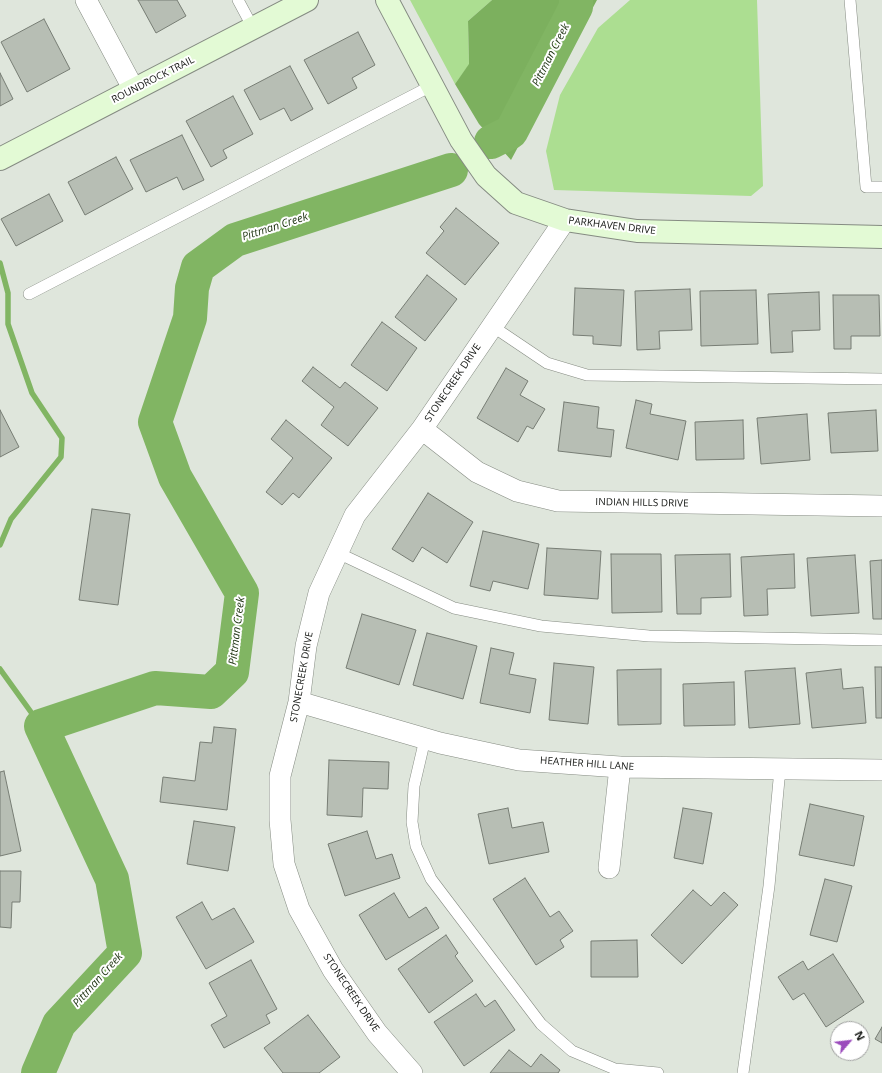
<!DOCTYPE html>
<html>
<head>
<meta charset="utf-8">
<style>
  body { margin:0 }
  #map { position:relative; width:882px; height:1073px; overflow:hidden; background:#dfe6dc; font-family:"Open Sans",sans-serif }
  canvas { display:block }
  .north { position:absolute; left:830px; top:1021px; width:40px; height:40px; box-sizing:border-box; background:#fff; border:1px solid #a1a2a1; border-radius:50%; rotate:62deg; font-size:11px; font-weight:700; line-height:16px; text-align:center; color:#141613 }
  .north::after { content:''; display:block; margin:auto; width:14px; height:18px; background:#9b4bbc; clip-path:polygon(50% 0,100% 100%,50% 72%,0 100%) }
</style>
</head>
<body>
<div id="map">
<canvas width="882" height="1073"></canvas>
<div class="north">N</div>
</div>
<script>
const g = document.querySelector('canvas').getContext('2d');
g.lineJoin = 'round';
function fill(path, color) {
  g.fillStyle = color;
  g.fill(path, 'evenodd');
}
function poly(rows) {
  const path = new Path2D();
  for (const r of rows) {
    path.moveTo(r[0], r[1]);
    for (let i = 2; i < r.length; i += 2) path.lineTo(r[i], r[i + 1]);
  }
  return path;
}
function strokePath(path, color, width, dash) {
  g.strokeStyle = color;
  g.lineWidth = width;
  g.lineCap = dash ? 'butt' : 'round';
  g.setLineDash(dash || []);
  g.stroke(path);
}
function write(font, color, halo, rows, align = 'center') {
  g.font = font + ' "Open Sans",sans-serif';
  g.lineWidth = 4;
  g.setLineDash([]);
  g.textBaseline = 'middle';
  g.strokeStyle = halo;
  g.fillStyle = color;
  for (const [text, x, y, turn = 0] of rows) {
    g.save();
    g.translate(x, y);
    g.rotate((+turn || 0) * Math.PI / 180);
    g.textAlign = isNaN(turn) ? turn : align;
    if (halo) g.strokeText(text, 0, 0);
    g.fillText(text, 0, 0);
    g.restore();
  }
}
fill(poly([
  [410,0,492,0,468,21,469,65,455,84],
  [630,0,757,0,763,186,751,196,554,190,546,151,560,95,598,28]
]), '#acde91');
fill(poly([
  [492,0,597,0,511,160,479,124,455,84,469,64,468,21]
]), '#7cb05e');
strokePath(poly([
  [0,263,8,293,8,324,32,393,62,438,61,457,11,519,0,545],
  [0,669,41,726]
]), '#81b563', 5.5);
strokePath(poly([
  [491,142,511,132,576,7,576,0],
  [38,1073,59,1024,125,953,112,879,41,726,155,688,211,692,232,672,242,593,175,477,155,422,190,318,192,288,198,267,235,240,451,170]
]), '#81b563', 34);
const building = poly([
  [138,0,177,0,186,16,156,33,138,0],
  [44,19,70,69,27,92,1,42,44,19],
  [358,32,375,65,352,78,357,88,328,104,304,60,358,32],
  [290,66,313,109,291,121,284,108,260,120,244,90,290,66],
  [0,73,13,99,0,106,0,73],
  [233,96,253,134,223,150,227,158,211,167,186,121,233,96],
  [182,135,204,180,183,190,177,177,146,192,130,160,182,135],
  [116,157,133,189,85,215,68,182,116,157],
  [49,194,63,221,16,246,1,219,49,194],
  [456,208,499,243,465,285,426,253,444,231,440,227,456,208],
  [427,275,457,299,425,341,395,317,427,275],
  [575,288,624,290,621,346,593,344,593,336,573,335,575,288],
  [690,289,692,330,659,331,660,349,637,350,635,291,690,289],
  [756,290,758,344,701,346,700,291,756,290],
  [819,292,820,330,792,331,793,352,771,353,768,294,819,292],
  [833,295,879,295,880,336,851,336,851,349,834,349,833,295],
  [382,322,417,348,387,391,351,365,382,322],
  [313,367,340,388,345,382,378,408,348,446,321,425,334,407,302,381,313,367],
  [506,368,528,381,520,395,545,409,533,429,527,426,518,442,477,418,506,368],
  [636,400,652,404,650,414,686,421,678,460,626,448,636,400],
  [564,402,599,407,597,428,614,430,611,457,558,451,564,402],
  [0,410,19,447,0,457,0,410],
  [876,410,878,451,831,453,828,413,876,410],
  [807,414,810,460,761,464,757,418,807,414],
  [286,420,332,458,299,498,293,493,282,505,266,492,293,458,271,439,286,420],
  [743,420,744,459,696,460,695,422,743,420],
  [428,493,473,522,447,563,422,547,413,562,392,549,428,493],
  [92,509,130,514,118,605,79,600,92,509],
  [483,531,539,544,528,589,493,581,490,591,470,586,483,531],
  [547,548,601,551,598,599,544,595,547,548],
  [611,554,661,554,662,612,612,613,611,554],
  [730,554,731,597,701,598,701,614,677,614,675,555,730,554],
  [794,554,795,588,767,589,768,615,744,616,741,557,794,554],
  [855,555,859,613,811,616,807,558,855,555],
  [882,560,882,619,873,619,870,561,882,560],
  [362,614,416,630,399,685,346,668,362,614],
  [427,633,477,646,463,699,413,685,427,633],
  [491,648,514,653,509,674,536,679,530,713,480,703,491,648],
  [554,663,594,667,588,724,549,720,554,663],
  [875,667,882,667,882,718,876,718,875,667],
  [795,668,800,724,749,728,745,671,795,668],
  [661,669,661,724,618,725,617,670,661,669],
  [841,669,843,689,863,687,866,723,812,728,806,673,841,669],
  [734,682,735,725,684,726,683,684,734,682],
  [214,727,236,729,227,810,160,802,163,777,195,781,200,742,212,743,214,727],
  [329,760,389,762,388,789,363,788,362,817,327,815,329,760],
  [4,771,21,851,0,856,0,772,4,771],
  [810,804,864,816,854,866,799,855,810,804],
  [508,808,512,828,543,822,549,852,489,864,478,814,508,808],
  [683,808,712,813,703,864,674,858,683,808],
  [194,821,235,827,228,871,187,864,194,821],
  [367,831,376,859,392,854,400,878,345,896,328,844,367,831],
  [0,871,21,871,20,902,12,902,11,928,0,927,0,871],
  [525,878,550,917,559,911,573,931,560,940,564,947,536,965,493,899,525,878],
  [825,879,852,886,837,942,810,935,825,879],
  [693,890,711,906,724,892,738,905,682,964,651,935,693,890],
  [394,893,409,918,426,907,439,928,386,960,359,915,394,893],
  [202,902,212,920,234,908,254,942,206,969,176,917,202,902],
  [446,935,458,953,455,956,473,981,429,1013,398,969,446,935],
  [637,940,638,977,591,977,591,941,637,940],
  [833,954,864,1002,826,1027,804,993,793,1000,778,977,803,961,808,970,833,954],
  [251,960,277,1009,266,1015,270,1023,224,1048,211,1025,227,1016,209,983,251,960],
  [476,994,485,1007,495,1000,515,1030,464,1066,434,1022,476,994],
  [308,1015,340,1057,319,1073,283,1073,264,1048,308,1015],
  [882,1027,882,1043,875,1039,882,1027],
  [509,1050,531,1067,541,1054,560,1070,558,1073,490,1073,509,1050]
]);
fill(building, '#b7beb4');
strokePath(building, '#777d74', 1);
const lane = poly([
  [238,0,253,28],
  [850,0,866,187,882,187],
  [29,294,433,85],
  [492,326,547,363,587,375,882,379],
  [338,553,454,608,541,626,649,636,882,640],
  [425,739,414,786,412,822,416,846,431,879,541,1024,572,1051,615,1069,658,1073],
  [743,1073,769,886,780,769]
]);
const street = poly([
  [86,0,134,90],
  [422,429,477,472,517,491,558,501,882,506],
  [299,702,440,743,519,760,620,767,882,770],
  [609,868,620,767],
  [412,1073,377,1033,333,970,299,909,284,864,280,820,280,776,299,702,306,646,319,593,355,515,422,429,565,220]
]);
const secondary = poly([
  [387,0,461,140,486,176,516,203,565,220,637,231,882,237],
  [0,159,307,0]
]);
strokePath(lane, '#858b82', 12);
strokePath(street, '#858b82', 22);
strokePath(secondary, '#858b82', 24);
strokePath(lane, '#fff', 11);
strokePath(street, '#fff', 21);
strokePath(secondary, '#e3fad5', 22);
write('10px', '#141613', '#fff', [
  ["ROUNDROCK TRAIL",153,80,-27],
  ["PARKHAVEN DRIVE",612,226,7],
  ["STONECREEK DRIVE",453,383,-56],
  ["INDIAN HILLS DRIVE",642,503,1],
  ["STONECREEK DRIVE",302,677,-80],
  ["HEATHER HILL LANE",587,764,4],
  ["STONECREEK DRIVE",351,993,56]
]);
write('italic 11px', '#1e3311', '#fff', [
  ["Pittman Creek",551,55,-63],
  ["Pittman Creek",275,227,-18],
  ["Pittman Creek",237,631,-83],
  ["Pittman Creek",98,980,-48]
]);
</script>
</body>
</html>
